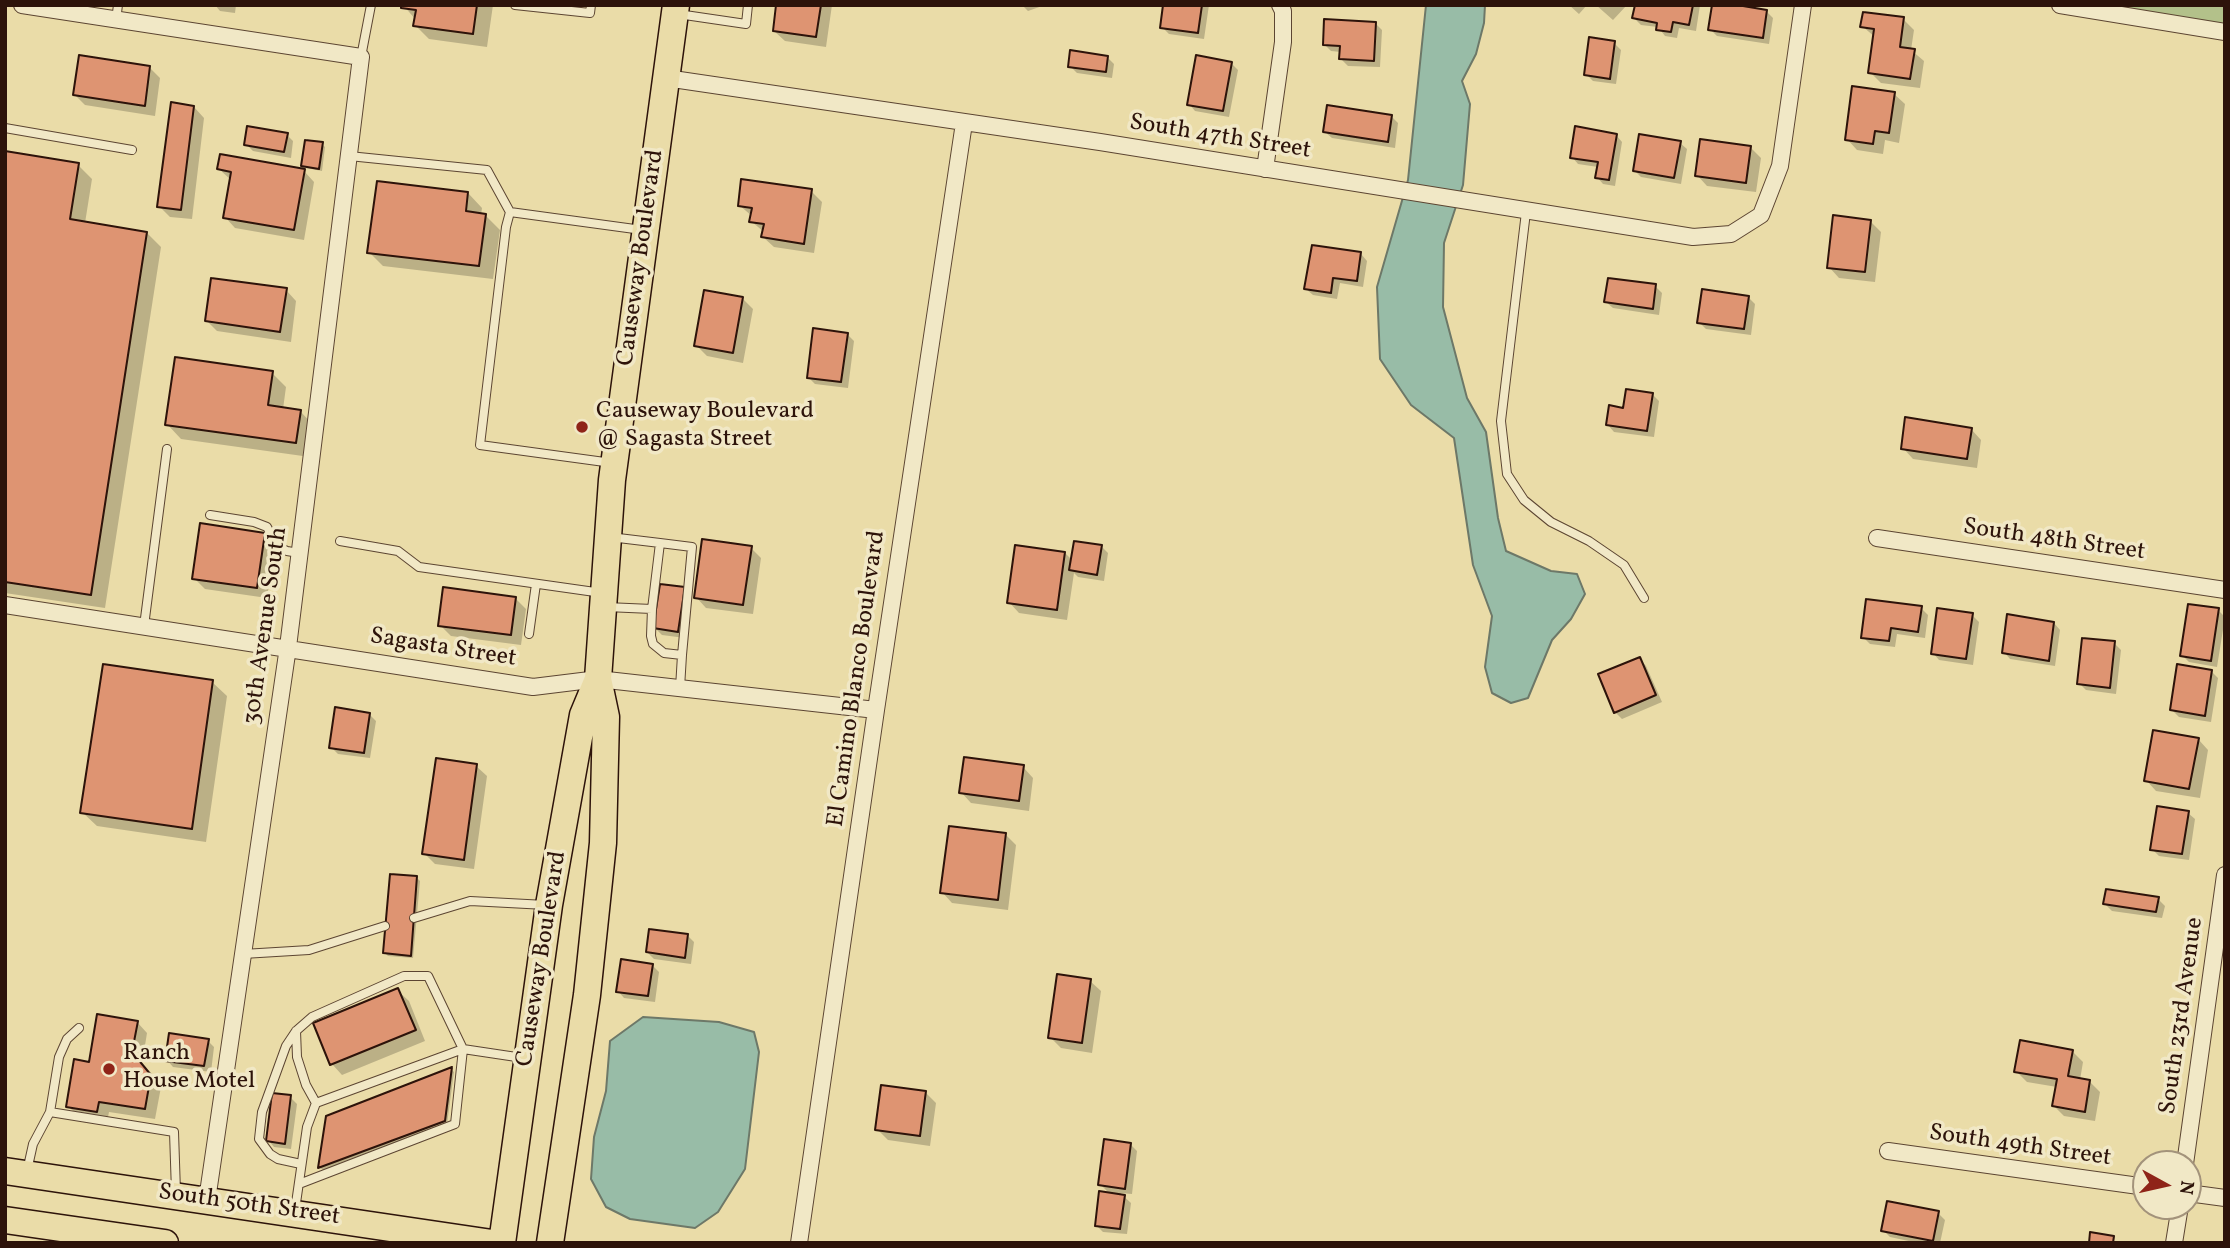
<!DOCTYPE html>
<html>
<head>
<meta charset="utf-8">
<style>
  body { margin:0 }
  #map { position:relative; width:2230px; height:1248px; overflow:hidden; background:#eadca8; font-family:Vollkorn,serif }
  canvas { display:block }
  .frame { position:absolute; inset:0; border:7px solid #2d130a; pointer-events:none }
  .north { position:absolute; left:2132px; top:1150px; width:70px; height:70px; box-sizing:border-box; background:#f1e8c6; border:2px solid #a3937b; border-radius:50%; rotate:98deg; font-size:19px; font-weight:700; line-height:28px; text-align:center; color:#2d130a }
  .north::after { content:''; display:block; margin:auto; width:24px; height:32px; background:#8f2418; clip-path:polygon(50% 0,100% 100%,50% 72%,0 100%) }
</style>
</head>
<body>
<div id="map">
<canvas width="2230" height="1248"></canvas>
<div class="frame"></div>
<div class="north">N</div>
</div>
<script>
const g = document.querySelector('canvas').getContext('2d');
g.lineJoin = 'round';
function fill(path, color) {
  g.fillStyle = color;
  g.fill(path, 'evenodd');
}
function poly(rows) {
  const path = new Path2D();
  for (const r of rows) {
    path.moveTo(r[0], r[1]);
    for (let i = 2; i < r.length; i += 2) path.lineTo(r[i], r[i + 1]);
  }
  return path;
}
function strokePath(path, color, width, dash) {
  g.strokeStyle = color;
  g.lineWidth = width;
  g.lineCap = dash ? 'butt' : 'round';
  g.setLineDash(dash || []);
  g.stroke(path);
}
function write(font, color, halo, rows, align = 'center') {
  g.font = font + ' Vollkorn,serif';
  g.lineWidth = 7;
  g.setLineDash([]);
  g.textBaseline = 'middle';
  g.strokeStyle = halo;
  g.fillStyle = color;
  for (const [text, x, y, turn = 0] of rows) {
    g.save();
    g.translate(x, y);
    g.rotate((+turn || 0) * Math.PI / 180);
    g.textAlign = isNaN(turn) ? turn : align;
    if (halo) g.strokeText(text, 0, 0);
    g.fillText(text, 0, 0);
    g.restore();
  }
}
fill(poly([
  [2083,5,2225,5,2225,27]
]), '#b3c18a');
const water = poly([
  [1426,5,1485,5,1484,23,1476,54,1462,81,1470,104,1463,185,1444,243,1443,307,1467,398,1486,432,1498,518,1506,551,1551,571,1577,574,1585,594,1571,619,1552,640,1528,698,1511,703,1492,693,1485,667,1492,616,1473,565,1454,438,1411,405,1380,359,1377,287,1408,180,1426,5],
  [643,1017,719,1022,754,1032,759,1052,745,1169,718,1212,695,1228,630,1219,606,1207,591,1179,594,1137,606,1091,610,1041,643,1017]
]);
fill(water, '#98bca7');
strokePath(water, '#6d7868', 2);
fill(poly([
  [215,5,236,5,235,13,220,11],
  [403,5,493,5,487,47,429,39,415,25,416,20],
  [778,5,832,5,826,47,785,41,774,31],
  [1022,5,1045,5,1028,11],
  [1165,5,1209,5,1204,39,1169,34,1162,27],
  [1569,5,1587,5,1579,14],
  [1596,5,1627,5,1613,20],
  [1636,5,1700,5,1696,31,1679,28,1677,38,1665,36,1658,27,1641,25,1634,18],
  [1767,12,1773,18,1769,44,1717,36,1710,29],
  [1903,19,1914,30,1911,50,1924,61,1920,88,1881,83,1870,72,1875,37,1862,26],
  [1375,23,1382,30,1380,67,1348,66,1341,59,1341,52,1331,51,1324,44],
  [1614,43,1621,50,1616,84,1593,81,1586,74],
  [1107,57,1114,64,1112,78,1077,73,1070,66],
  [1231,63,1238,70,1229,117,1195,111,1189,104],
  [149,67,160,78,155,116,85,105,75,95],
  [1894,94,1905,104,1899,143,1885,140,1883,154,1857,150,1847,139],
  [194,107,204,118,192,219,170,217,159,206],
  [1391,116,1398,123,1395,148,1332,138,1325,132],
  [287,135,293,141,291,158,253,151,246,144],
  [1616,135,1622,142,1615,186,1603,184,1597,177,1598,167,1578,164,1572,157],
  [1680,143,1687,149,1681,184,1641,177,1634,170],
  [322,144,325,147,322,171,306,168,303,165],
  [1750,147,1761,158,1756,192,1707,186,1697,175],
  [5,153,78,165,92,179,85,223,147,233,161,247,105,608,5,593],
  [219,169,304,171,314,182,304,240,235,228,225,217,231,180],
  [811,191,822,202,814,253,774,247,763,237,764,232,751,221,752,216,739,205],
  [468,193,482,208,481,215,485,215,500,230,493,279,383,266,369,252],
  [1870,221,1881,232,1875,282,1839,278,1829,267],
  [1361,254,1367,261,1363,287,1340,283,1337,299,1313,295,1306,289],
  [1655,286,1662,293,1659,315,1613,308,1606,302],
  [286,290,296,301,291,342,217,331,207,321],
  [1748,297,1755,304,1751,335,1706,329,1699,322],
  [742,298,753,309,743,363,707,356,696,345],
  [847,334,854,341,848,388,815,384,808,377],
  [272,373,286,387,283,409,300,411,314,426,310,457,181,439,167,424],
  [1653,395,1659,401,1654,437,1614,432,1608,425],
  [1971,429,1981,440,1977,468,1913,459,1903,448],
  [264,535,275,545,267,598,205,589,194,578],
  [1101,546,1108,553,1104,581,1078,577,1074,573,1067,620,1019,613,1009,602,1065,553,1073,561],
  [751,548,761,558,753,614,706,608,696,597],
  [684,589,685,638,662,635,655,628],
  [515,598,526,609,521,645,451,636,440,625],
  [1921,608,1928,615,1925,638,1897,634,1895,647,1870,644,1863,637],
  [2218,610,2225,617,2217,667,2189,662,2182,655],
  [1972,615,1979,622,1973,665,1939,660,1933,653],
  [2054,623,2060,630,2055,666,2010,659,2004,652],
  [2114,643,2121,650,2116,694,2086,690,2079,683],
  [1640,659,1646,666,1662,702,1622,719,1615,712],
  [2211,671,2218,678,2211,722,2179,717,2172,710],
  [212,682,227,696,206,842,97,826,82,812],
  [369,714,376,721,370,758,338,754,331,747],
  [2198,739,2208,750,2200,798,2156,791,2146,780],
  [476,766,487,776,474,869,435,864,424,853],
  [1023,767,1033,778,1029,811,971,803,961,792],
  [2188,813,2195,819,2189,860,2159,856,2152,849],
  [1006,835,1016,845,1008,910,952,903,942,892],
  [417,878,420,881,413,958,388,956,385,953],
  [2158,899,2165,906,2162,918,2112,911,2105,904],
  [687,935,694,942,691,964,654,959,647,952],
  [652,965,659,972,655,1002,624,998,618,991],
  [1090,981,1101,991,1092,1053,1061,1048,1050,1037],
  [398,991,409,1001,425,1041,342,1075,332,1064,316,1024],
  [137,1022,147,1033,142,1064,161,1087,155,1119,109,1112,107,1122,79,1117,68,1106,90,1064],
  [208,1041,214,1047,211,1072,173,1067,167,1060],
  [2072,1051,2083,1062,2080,1080,2090,1082,2100,1092,2095,1121,2064,1116,2054,1106,2057,1087,2027,1082,2016,1071],
  [451,1069,454,1072,447,1124,323,1170,320,1168,328,1117],
  [926,1093,936,1103,930,1146,888,1140,877,1129],
  [290,1097,297,1104,291,1149,274,1147,268,1140],
  [1130,1144,1137,1151,1132,1194,1120,1193,1131,1203,1127,1234,1103,1232,1096,1225,1110,1194,1100,1184],
  [1938,1213,1945,1220,1940,1243,1918,1243,1890,1237,1883,1230]
]), '#0003');
const building = poly([
  [401,5,477,5,473,34,413,26,416,10,401,8,401,5],
  [776,5,821,5,816,37,773,31,776,5],
  [1163,5,1202,5,1198,33,1160,28,1163,5],
  [1635,5,1693,5,1689,25,1673,22,1671,32,1656,30,1657,23,1632,18,1635,5],
  [1712,5,1737,5,1767,10,1763,38,1708,30,1712,5],
  [1863,12,1904,17,1900,47,1915,49,1910,79,1868,73,1874,29,1860,27,1863,12],
  [1324,19,1376,22,1374,61,1339,59,1340,46,1323,45,1324,19],
  [1589,37,1615,41,1610,79,1584,75,1589,37],
  [1070,50,1108,56,1106,72,1068,67,1070,50],
  [79,55,150,66,145,106,73,95,79,55],
  [1196,55,1232,62,1223,111,1187,105,1196,55],
  [1852,86,1895,92,1889,133,1875,131,1873,144,1845,140,1852,86],
  [171,102,194,106,181,210,157,207,171,102],
  [1327,105,1392,115,1388,142,1323,132,1327,105],
  [247,126,288,133,284,152,244,145,247,126],
  [1575,126,1617,134,1609,180,1595,178,1598,162,1570,158,1575,126],
  [1639,134,1681,141,1674,178,1633,171,1639,134],
  [1700,139,1751,146,1746,183,1695,176,1700,139],
  [305,140,323,142,319,169,301,166,305,140],
  [5,151,79,163,70,219,147,232,91,595,5,582,5,151],
  [220,154,305,169,294,230,223,218,231,172,217,169,220,154],
  [741,179,812,189,804,244,761,237,764,224,749,222,752,208,738,206,741,179],
  [377,181,468,192,466,211,486,214,479,266,367,253,377,181],
  [1833,215,1871,220,1865,272,1827,268,1833,215],
  [1312,245,1361,252,1357,281,1333,278,1331,293,1304,289,1312,245],
  [211,278,287,288,280,332,205,321,211,278],
  [1608,278,1656,284,1653,309,1604,302,1608,278],
  [1702,289,1749,296,1744,329,1697,323,1702,289],
  [704,290,743,297,733,353,694,346,704,290],
  [813,328,848,333,841,382,807,378,813,328],
  [175,357,273,371,268,405,301,410,296,443,165,425,175,357],
  [1626,389,1653,393,1647,431,1606,425,1609,405,1623,408,1626,389],
  [1905,417,1972,428,1967,459,1901,449,1905,417],
  [200,523,265,533,257,588,192,579,200,523],
  [702,539,752,546,743,605,694,598,702,539],
  [1074,541,1102,545,1097,575,1069,570,1074,541],
  [1015,545,1065,552,1057,610,1007,603,1015,545],
  [660,584,685,587,678,632,653,628,660,584],
  [443,587,516,597,511,635,438,626,443,587],
  [1866,599,1922,606,1918,632,1891,628,1889,641,1861,638,1866,599],
  [2188,604,2219,608,2211,661,2180,656,2188,604],
  [1937,608,1973,613,1966,659,1931,654,1937,608],
  [2007,614,2054,622,2049,661,2002,653,2007,614],
  [2082,638,2115,641,2110,688,2077,684,2082,638],
  [1640,657,1656,695,1614,713,1598,674,1640,657],
  [103,664,213,680,192,829,80,813,103,664],
  [2177,664,2212,670,2205,716,2170,710,2177,664],
  [335,707,370,713,364,753,329,748,335,707],
  [2153,730,2199,738,2189,789,2144,781,2153,730],
  [964,757,1024,765,1019,801,959,793,964,757],
  [436,758,477,764,464,860,422,854,436,758],
  [2157,806,2189,811,2182,854,2150,850,2157,806],
  [949,826,1006,833,998,900,940,893,949,826],
  [390,874,417,876,411,956,383,953,390,874],
  [2106,889,2159,897,2156,912,2103,904,2106,889],
  [649,929,688,934,685,958,646,952,649,929],
  [621,959,653,964,648,996,616,992,621,959],
  [1057,974,1091,979,1082,1043,1048,1038,1057,974],
  [398,988,416,1030,330,1065,313,1023,398,988],
  [97,1014,138,1021,132,1052,151,1075,145,1109,99,1102,97,1112,66,1107,74,1059,89,1062,97,1014],
  [169,1033,209,1039,204,1066,165,1061,169,1033],
  [2020,1040,2073,1050,2068,1076,2090,1080,2085,1112,2052,1106,2057,1079,2014,1072,2020,1040],
  [452,1067,445,1121,318,1168,326,1116,452,1067],
  [881,1085,926,1091,920,1136,875,1130,881,1085],
  [272,1093,291,1095,285,1144,266,1141,272,1093],
  [1104,1139,1131,1143,1125,1189,1098,1185,1104,1139],
  [1099,1191,1125,1195,1120,1229,1095,1226,1099,1191],
  [1887,1201,1939,1211,1933,1241,1881,1231,1887,1201],
  [2090,1232,2114,1236,2113,1243,2089,1243,2090,1232]
]);
fill(building, '#de9472');
strokePath(building, '#2d130a', 2);
const service = poly([
  [515,5,590,13,591,5],
  [678,14,746,24,748,5],
  [116,20,118,5],
  [361,57,371,5],
  [5,128,132,150],
  [349,156,487,170,510,212,642,230],
  [510,212,506,227,480,445,612,463],
  [1526,212,1501,421,1507,474,1524,500,1551,522,1589,541,1624,565,1644,598],
  [210,515,254,522,267,527,277,546,287,551,299,553],
  [340,541,398,551,419,567,602,593],
  [660,543,692,547,682,655],
  [606,607,652,609,660,543,610,537],
  [652,609,651,636,653,644,664,653,682,655,680,688],
  [144,626,167,449],
  [529,634,536,584],
  [414,918,470,901,546,905],
  [243,954,309,950,385,926],
  [296,1031,297,1057,306,1085,316,1103],
  [50,1112,59,1057,67,1039,79,1028],
  [27,1171,33,1144,50,1112,174,1132,176,1192],
  [299,1184,455,1124,463,1049,428,976,404,976,312,1017,296,1031,286,1046,262,1112,259,1139,270,1154,278,1159,301,1164],
  [295,1210,307,1127,316,1103,463,1049,523,1058]
]);
const minor = poly([
  [22,5,361,57,288,647,207,1200],
  [2060,5,2225,32],
  [666,78,1100,142,1693,237,1731,234,1761,215,1780,166,1803,5],
  [1265,169,1283,42,1283,11,1280,5],
  [1877,538,2225,590],
  [5,605,533,687,598,679,876,710],
  [1888,1151,2146,1187],
  [2185,1164,2225,875],
  [2188,1193,2225,1198],
  [799,1243,876,710,964,123],
  [2174,1243,2180,1206]
]);
const primary = poly([
  [5,1171,492,1243],
  [5,1220,165,1243],
  [502,1243,549,905,583,715,598,679],
  [550,1243,587,995,603,843,606,717,598,679,612,480,676,5]
]);
strokePath(service, '#5c4532', 10);
strokePath(minor, '#5c4532', 18);
strokePath(primary, '#2d130a', 29);
strokePath(service, '#f1e8c6', 8);
strokePath(minor, '#f1e8c6', 16);
strokePath(primary, '#eadca8', 26);
for (const [x, y, r, color] of [
  [582,427,7,"#8f2418"],
  [109,1069,7,"#8f2418"]
]) {
  const dot = new Path2D();
  dot.arc(x, y, r, 0, 2 * Math.PI);
  g.fillStyle = color;
  g.fill(dot);
  strokePath(dot, '#f1e8c6', 2.5);
}
write('24px', '#2d130a', '#f1e8c6', [
  ["South 47th Street",1220,138,9],
  ["Causeway Boulevard",642,258,-82],
  ["South 48th Street",2054,541,8],
  ["30th Avenue South",267,626,-82],
  ["Sagasta Street",443,649,9],
  ["El Camino Blanco Boulevard",858,679,-82],
  ["Causeway Boulevard",543,959,-81],
  ["South 23rd Avenue",2183,1016,-82],
  ["South 49th Street",2020,1147,8],
  ["South 50th Street",249,1206,8]
]);
write('24px', '#2d130a', '#f1e8c6', [
  ["Causeway Boulevard",596,413],
  ["@ Sagasta Street",596,441],
  ["Ranch",123,1055],
  ["House Motel",123,1083]
], 'left');
</script>
</body>
</html>
